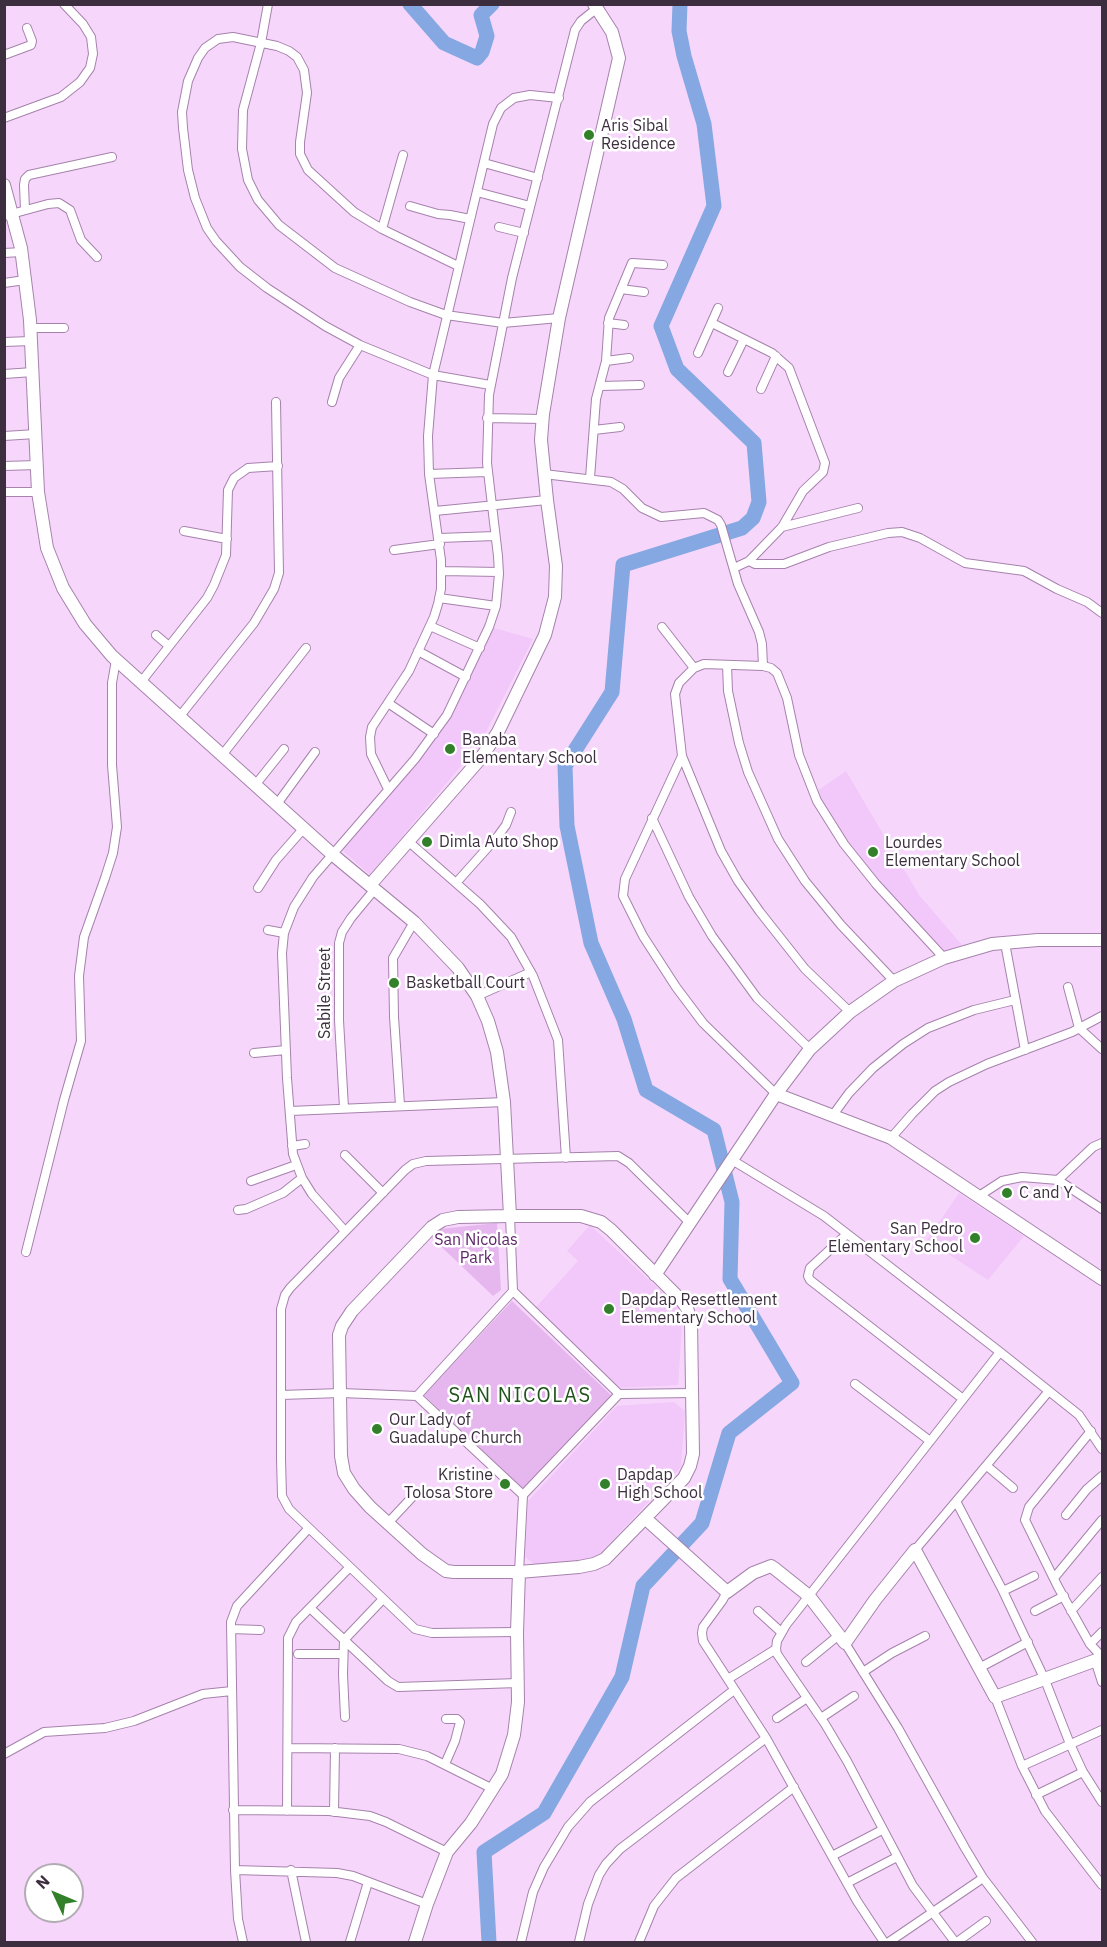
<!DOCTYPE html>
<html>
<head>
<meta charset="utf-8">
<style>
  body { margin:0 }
  #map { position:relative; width:1107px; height:1947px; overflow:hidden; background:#f6d7fb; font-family:"IBM Plex Sans",sans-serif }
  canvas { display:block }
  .frame { position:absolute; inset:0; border:6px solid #3d2e3f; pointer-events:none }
  .north { position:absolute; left:24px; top:1863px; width:60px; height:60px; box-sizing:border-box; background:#fff; border:2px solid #b1abb2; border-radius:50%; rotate:314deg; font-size:16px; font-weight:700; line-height:24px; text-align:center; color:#3d2e3f }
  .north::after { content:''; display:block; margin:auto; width:21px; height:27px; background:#328029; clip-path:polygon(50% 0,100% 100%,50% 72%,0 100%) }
</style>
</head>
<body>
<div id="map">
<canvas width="1107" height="1947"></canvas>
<div class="frame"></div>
<div class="north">N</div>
</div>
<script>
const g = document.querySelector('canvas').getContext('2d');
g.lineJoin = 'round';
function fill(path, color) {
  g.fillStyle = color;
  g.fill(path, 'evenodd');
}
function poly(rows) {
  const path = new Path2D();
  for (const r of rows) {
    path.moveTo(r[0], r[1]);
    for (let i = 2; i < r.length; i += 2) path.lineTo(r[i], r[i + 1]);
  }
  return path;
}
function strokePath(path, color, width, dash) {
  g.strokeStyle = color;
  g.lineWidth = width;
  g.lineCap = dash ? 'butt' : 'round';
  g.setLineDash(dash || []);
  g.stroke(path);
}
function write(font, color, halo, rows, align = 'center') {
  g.font = font + ' "IBM Plex Sans",sans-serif';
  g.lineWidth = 5;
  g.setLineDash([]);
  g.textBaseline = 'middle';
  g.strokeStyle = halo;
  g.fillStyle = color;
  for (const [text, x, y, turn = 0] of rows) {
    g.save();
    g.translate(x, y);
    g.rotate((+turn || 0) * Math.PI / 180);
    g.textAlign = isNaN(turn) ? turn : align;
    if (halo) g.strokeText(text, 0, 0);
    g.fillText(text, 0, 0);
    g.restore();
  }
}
fill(poly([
  [494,628,533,639,481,742,370,875,341,849,455,707],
  [846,771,919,895,962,945,944,951,863,866,842,839,817,791],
  [959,1193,1024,1236,988,1280,927,1240],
  [590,1225,683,1312,678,1385,616,1388,536,1307,578,1261,567,1251],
  [674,1402,685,1411,681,1467,594,1560,535,1565,525,1557,528,1501,617,1406]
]), '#f2c7f9');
fill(poly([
  [497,1223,501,1290,493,1296,431,1237,440,1229],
  [512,1301,612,1396,524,1490,424,1395]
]), '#e6b7ee');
strokePath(poly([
  [410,4,444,43,477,58,482,52,487,36,481,15,492,4],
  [489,1942,484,1852,544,1813,622,1677,643,1586,702,1523,729,1433,792,1383,730,1279,732,1202,714,1130,646,1090,624,1019,591,943,567,826,565,766,612,692,623,565,742,528,753,518,759,502,754,443,677,369,661,326,714,206,704,124,684,56,679,31,680,4]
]), '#85a7e2', 15);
const street = poly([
  [268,4,261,43,243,110,242,149,248,180,258,200,279,225,335,268,410,302,446,315,503,323,559,318],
  [4,55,31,45,32,41,27,28],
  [4,118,61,97,80,82,90,68,93,54,91,37,83,24,64,4],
  [484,163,538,178],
  [477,192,530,206],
  [410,206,438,214,450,215,470,219],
  [25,210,24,185,25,179,29,175,112,157],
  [4,216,48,204,59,203,70,210,81,240,97,257],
  [499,227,524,233],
  [382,229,403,155],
  [4,253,22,252],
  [458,266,382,229,354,212,308,170,300,154,300,142,307,93,304,70,297,57,289,51,277,46,233,37,218,39,205,48,198,58,188,81,182,112,183,128,188,170,195,198,207,228,216,241,240,267,267,288,325,326,360,345,433,375,490,385],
  [4,283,25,280],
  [621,289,644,292],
  [608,323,624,325],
  [712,323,772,353,789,368,825,463,823,472,803,491,782,527,749,561,734,568],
  [31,328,64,328],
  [4,342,31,341],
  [698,353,718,308],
  [606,361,629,358],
  [728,372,744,339],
  [4,374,33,372],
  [601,386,640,385],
  [761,389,776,356],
  [332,402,339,378,360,345],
  [487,418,543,419],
  [594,430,620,427],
  [4,436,36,434],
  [4,466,37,465],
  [429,474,487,472],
  [544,474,611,482,623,489,642,508,661,517,704,513,718,520,721,525,738,584,759,632,762,644,763,666,771,668,777,673,787,698,799,755,817,801,844,844,876,884,944,958],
  [590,478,596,399,606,361,609,318,632,263,663,265],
  [4,492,38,492],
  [435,511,547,500],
  [782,527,858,508],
  [184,531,227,539],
  [439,538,495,536],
  [394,550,440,544],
  [749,561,755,564,784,564,829,547,888,533,902,532,920,538,965,563,1024,571,1057,589,1087,602,1102,613],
  [442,571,499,572],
  [439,598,496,606],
  [430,626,480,648],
  [662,627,694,668],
  [156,635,169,646],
  [418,651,466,677],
  [727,665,728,691,739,743,748,772,778,839,805,881,841,925,894,981],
  [763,666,704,664,694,668,679,683,675,694,682,756,625,879,623,896,643,936,676,987,703,1023,776,1094],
  [141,682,207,598,214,585,226,555,228,490,234,478,248,468,278,466],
  [388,703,434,734],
  [180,716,254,623,274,589,279,573,276,402],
  [223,754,306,648],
  [682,756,721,851,738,881,760,912,805,969,850,1012],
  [256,784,284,749],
  [388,789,371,754,370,737,372,727,409,671,434,617,438,604,441,589,441,560,429,474,428,436,433,375,493,124,501,108,514,98,530,95,559,98],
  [277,804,315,752],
  [652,818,689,897,712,936,757,998,810,1049],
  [409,842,480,904,511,937,533,976,558,1040,566,1158],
  [456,883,498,836,506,825,511,812],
  [258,888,276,860,304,828],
  [268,930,284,933],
  [1005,943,1025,1050],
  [1068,987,1079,1028,1102,1049],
  [477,996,531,972],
  [254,1053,286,1050],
  [400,1105,394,1017,393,958,414,922],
  [344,1108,339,1020,339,943,342,932,351,918,375,889],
  [290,1111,504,1102],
  [833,1115,849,1093,873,1068,903,1044,928,1028,974,1010,1015,1000],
  [891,1138,912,1114,935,1091,949,1082,987,1064,1072,1032,1102,1016],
  [292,1146,305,1144],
  [345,1155,383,1193],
  [732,1160,824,1216,1000,1352,1079,1415,1102,1449],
  [1058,1180,1102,1209],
  [251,1181,296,1165],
  [979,1196,1002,1181,1022,1177,1058,1180,1093,1147,1102,1143],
  [238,1210,246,1209,283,1193,302,1178],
  [510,1216,513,1291],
  [345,1231,312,1194,302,1178,293,1154,287,1078,282,953,284,933,294,907,313,877,415,759,447,715,489,627,496,606,499,574,498,556,487,463,489,395,512,278,575,30,581,21,596,9],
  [847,1234,810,1268,808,1276,810,1280,963,1399],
  [26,1252,64,1100,81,1041,79,976,84,937,105,878,113,853,117,827,112,765,112,683,116,660],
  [855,1384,930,1441],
  [619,1394,692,1393],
  [281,1395,341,1393,417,1396,523,1495,619,1394,513,1291,417,1396],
  [1091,1431,1029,1507,1025,1520,1058,1587,1090,1644,1102,1657],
  [987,1466,1013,1488],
  [957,1503,1003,1591,1045,1680,1070,1744,1083,1772,1102,1802],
  [1066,1515,1087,1489,1102,1476],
  [388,1523,415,1494],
  [915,1550,1049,1391],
  [519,1572,523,1495],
  [1054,1578,1102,1520],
  [1003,1591,1034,1576],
  [727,1592,722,1601,703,1627,702,1633,703,1641,766,1738,857,1901,884,1942],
  [310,1608,388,1681,398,1687,518,1683],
  [758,1611,781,1632],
  [1035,1611,1064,1596],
  [1071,1611,1102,1577],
  [231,1629,260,1630],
  [517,1632,432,1633,415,1629,289,1509,282,1496,281,1459,281,1309,285,1295,290,1288,405,1170,413,1164,426,1161,618,1156,629,1163,690,1223],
  [845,1643,898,1728,965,1848,983,1878,1032,1942],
  [1090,1644,1102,1632],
  [298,1654,343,1654],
  [1095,1660,1102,1682],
  [806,1662,839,1635],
  [979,1668,1028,1642],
  [863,1672,892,1653,925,1636],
  [728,1679,776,1649],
  [995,1697,1022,1766,1045,1811,1102,1885],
  [345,1717,343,1674,344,1640,383,1599],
  [777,1718,807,1698],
  [821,1718,854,1696],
  [289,1748,399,1749,427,1756,493,1789],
  [4,1754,44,1732,105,1728,134,1721,203,1694,232,1691],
  [445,1764,455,1741,460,1722,457,1719,446,1719],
  [1022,1766,1102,1730],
  [1036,1795,1083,1772],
  [233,1810,329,1811,370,1816,386,1822,447,1852],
  [287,1811,288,1638,296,1622,349,1568],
  [334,1812,335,1748],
  [832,1856,882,1830],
  [235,1870,337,1873,353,1876,427,1904],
  [291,1870,306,1942],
  [847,1883,897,1857],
  [243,1942,238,1919,235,1870,231,1622,237,1606,308,1529],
  [350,1942,368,1882],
  [521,1942,533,1892,544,1867,568,1827,590,1802,734,1690],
  [579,1942,588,1904,599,1875,606,1864,620,1849,766,1738],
  [639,1942,654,1906,676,1878,794,1787],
  [889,1942,983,1878],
  [955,1942,913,1886,847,1761,825,1724,777,1654,776,1649,777,1641,786,1625,1000,1352],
  [957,1942,986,1921]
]);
const secondary = poly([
  [4,185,21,248,30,320,38,492,47,548,63,588,85,624,112,656,332,854,414,922,458,968,477,996,488,1021,497,1052,504,1102,510,1216],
  [370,885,481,758,498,732,545,635,555,597,556,566,547,500,541,440,543,414,559,318,619,58,612,32,594,4],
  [776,1094,891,1138,1102,1279],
  [510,1216,581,1216,601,1222,611,1230,682,1301,687,1308,691,1322,693,1454,690,1466,684,1478,605,1559,594,1564,579,1567,519,1572,454,1572,446,1571,422,1554,370,1507,354,1489,344,1473,341,1456,339,1335,342,1326,352,1311,432,1227,443,1220,458,1217,510,1216],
  [655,1275,776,1094,810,1049,850,1012,894,981,944,958,992,944,1038,940,1102,940],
  [646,1519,727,1592,753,1573,771,1566,774,1568,809,1596,845,1643,875,1600,915,1550,995,1697,1102,1658],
  [415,1942,427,1904,447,1852,471,1823,502,1774,514,1735,518,1702,517,1632,519,1572]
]);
strokePath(street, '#a682ac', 10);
strokePath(secondary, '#a682ac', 14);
strokePath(street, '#fff', 8);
strokePath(secondary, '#fff', 12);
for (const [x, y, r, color] of [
  [589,135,6,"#328029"],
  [450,749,6,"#328029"],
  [427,842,6,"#328029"],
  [873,852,6,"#328029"],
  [394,983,6,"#328029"],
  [1007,1193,6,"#328029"],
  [975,1238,6,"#328029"],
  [609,1309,6,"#328029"],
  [377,1429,6,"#328029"],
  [505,1484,6,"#328029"],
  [605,1484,6,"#328029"]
]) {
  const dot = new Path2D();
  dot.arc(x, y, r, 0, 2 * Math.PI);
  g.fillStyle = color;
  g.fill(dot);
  strokePath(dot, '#fff', 2);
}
write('16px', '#3d2e3f', '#fff', [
  ["Aris Sibal",601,126],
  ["Residence",601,144],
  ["Banaba",462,740],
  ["Elementary School",462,758],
  ["Dimla Auto Shop",439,842],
  ["Lourdes",885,843],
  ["Elementary School",885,861],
  ["Basketball Court",406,983],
  ["C and Y",1019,1193],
  ["San Pedro",963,1229,"right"],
  ["Elementary School",963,1247,"right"],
  ["Dapdap Resettlement",621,1300],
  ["Elementary School",621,1318],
  ["Our Lady of",389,1420],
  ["Guadalupe Church",389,1438],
  ["Kristine",493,1475,"right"],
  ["Tolosa Store",493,1493,"right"],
  ["Dapdap",617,1475],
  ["High School",617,1493]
], 'left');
write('16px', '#3d2e3f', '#fff', [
  ["Sabile Street",325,993,-90]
]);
write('16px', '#5f2669', '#fff', [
  ["San Nicolas",476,1240],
  ["Park",476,1258]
]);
g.letterSpacing = '1.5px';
write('20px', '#20521b', '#fff', [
  ["SAN NICOLAS",520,1396]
]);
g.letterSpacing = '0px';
</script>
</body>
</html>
